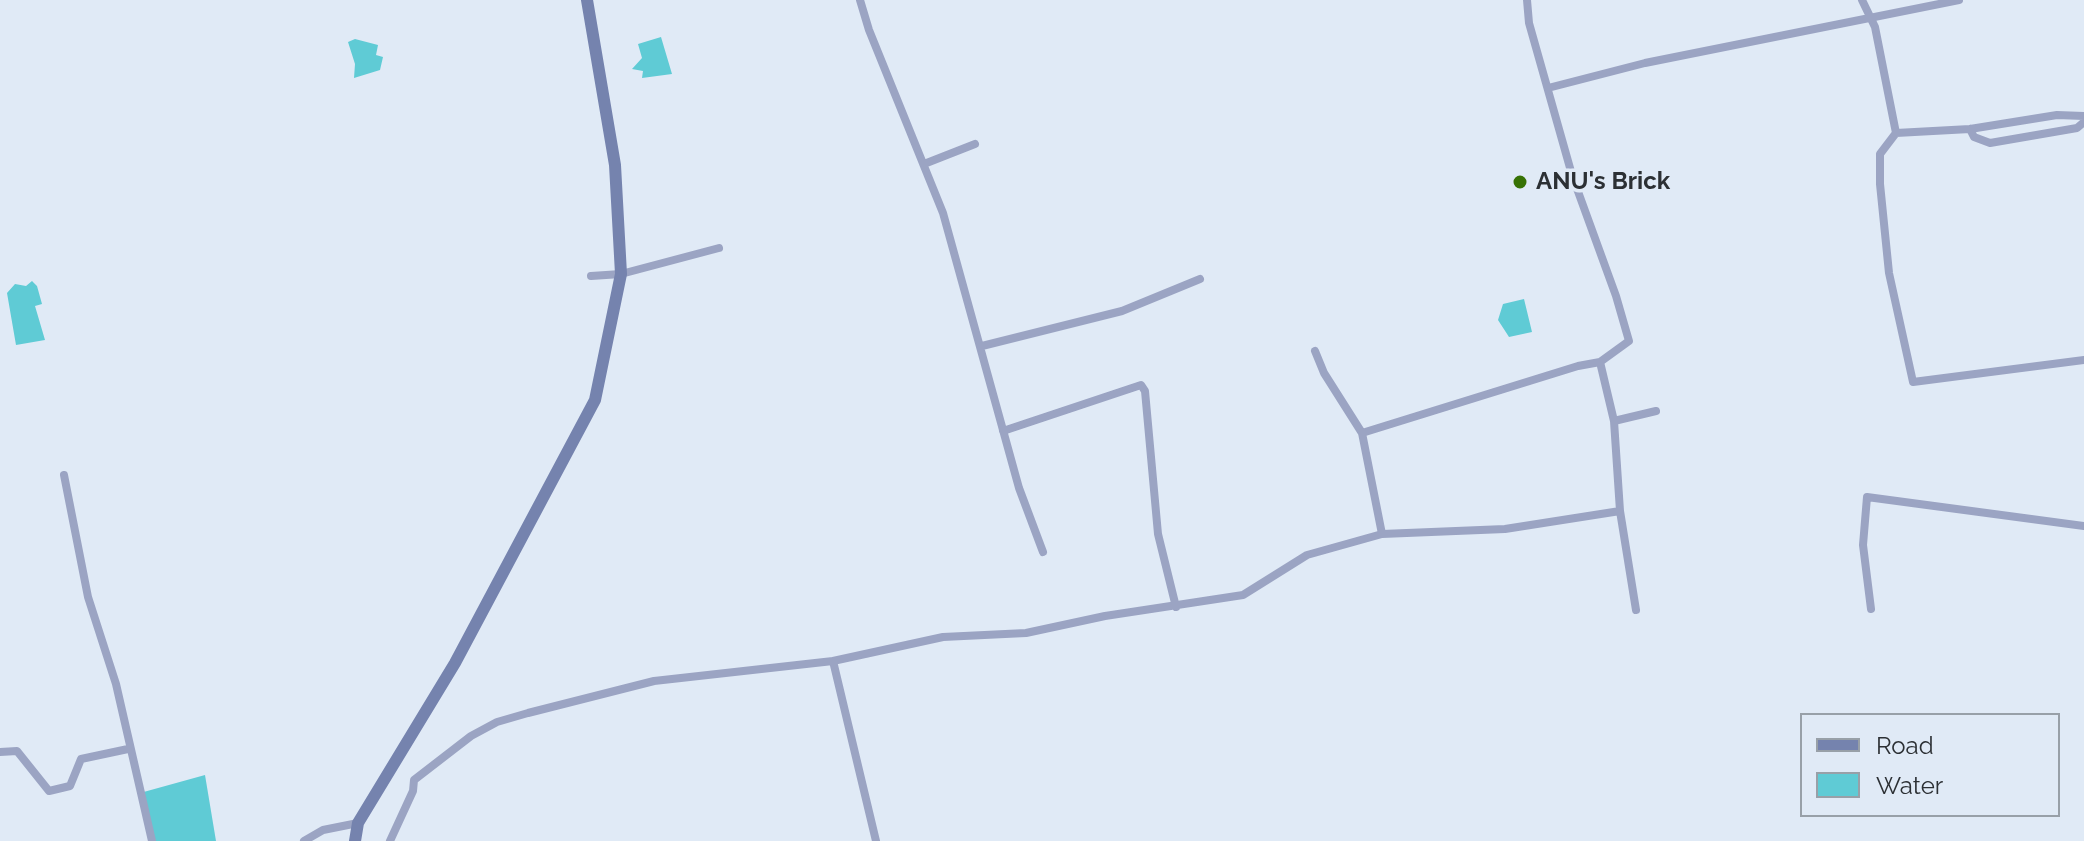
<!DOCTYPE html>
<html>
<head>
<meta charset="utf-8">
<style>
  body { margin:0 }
  #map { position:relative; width:2084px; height:841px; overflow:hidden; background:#e0eaf6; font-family:Raleway,sans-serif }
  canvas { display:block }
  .legend { position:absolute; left:1800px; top:713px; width:260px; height:104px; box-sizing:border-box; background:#e0eaf6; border:2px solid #98a0a8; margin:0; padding:10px 14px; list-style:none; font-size:24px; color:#2c3034 }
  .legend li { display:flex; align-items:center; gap:16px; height:40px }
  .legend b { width:40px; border:2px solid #98a0a8 }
</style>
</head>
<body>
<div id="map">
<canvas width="2084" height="841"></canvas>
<ul class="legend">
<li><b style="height:10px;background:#7583ae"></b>Road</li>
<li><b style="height:22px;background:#5fcbd5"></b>Water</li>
</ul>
</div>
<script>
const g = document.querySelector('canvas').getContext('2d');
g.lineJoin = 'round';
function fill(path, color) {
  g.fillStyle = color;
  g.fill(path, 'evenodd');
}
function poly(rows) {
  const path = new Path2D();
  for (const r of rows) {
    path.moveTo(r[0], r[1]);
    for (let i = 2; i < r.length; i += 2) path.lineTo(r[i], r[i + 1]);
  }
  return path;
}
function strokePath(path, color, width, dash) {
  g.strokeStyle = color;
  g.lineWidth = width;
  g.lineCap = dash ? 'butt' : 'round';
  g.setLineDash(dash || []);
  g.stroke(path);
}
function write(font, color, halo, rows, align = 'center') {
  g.font = font + ' Raleway,sans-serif';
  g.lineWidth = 7;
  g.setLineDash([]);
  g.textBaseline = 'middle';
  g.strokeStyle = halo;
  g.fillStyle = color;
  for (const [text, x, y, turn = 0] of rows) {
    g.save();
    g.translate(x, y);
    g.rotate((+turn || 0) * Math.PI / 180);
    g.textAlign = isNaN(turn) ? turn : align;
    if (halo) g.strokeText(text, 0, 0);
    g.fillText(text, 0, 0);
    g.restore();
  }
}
fill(poly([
  [661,37,672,74,642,78,643,71,632,69,642,58,638,44],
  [355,39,378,45,376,55,383,57,380,70,354,78,355,64,348,42],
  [32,281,37,286,42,304,35,306,45,340,16,345,7,293,15,284,26,286],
  [1524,299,1532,332,1509,337,1498,320,1503,304],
  [205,775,216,841,154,841,140,793]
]), '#5fcbd5');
strokePath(poly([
  [860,0,869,30,943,213,1019,488,1043,552],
  [1862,0,1875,27,1896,133,1880,154,1880,184,1889,273,1913,382,2084,360],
  [1548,88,1645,63,1959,0],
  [1970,129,1974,137,1990,143,2077,128,2084,122],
  [1896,133,1970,129,2057,115,2084,116],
  [924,164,975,144],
  [591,276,621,274,719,248],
  [982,346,1122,311,1200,279],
  [1315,351,1324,373,1362,433,1382,534],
  [1600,362,1614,421,1620,511,1636,610],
  [1614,421,1656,411],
  [1003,431,1141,385,1145,391,1158,534,1176,607],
  [1362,433,1578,366,1600,362,1629,341,1616,296,1572,175,1529,23,1527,0],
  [64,475,88,597,116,684,152,841],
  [1871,609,1863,545,1867,497,2084,526],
  [833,661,876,841],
  [0,752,17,751,49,791,70,786,81,759,128,749],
  [304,841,323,830,358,823],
  [390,841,413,791,414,780,471,736,497,722,528,713,654,681,833,661,943,637,1026,633,1105,616,1243,595,1307,555,1382,534,1505,529,1620,511]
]), '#9ba4c3', 8);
strokePath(poly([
  [355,841,358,823,455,663,595,400,621,274,615,165,587,0]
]), '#7583ae', 12);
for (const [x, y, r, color] of [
  [1520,182,8,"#377205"]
]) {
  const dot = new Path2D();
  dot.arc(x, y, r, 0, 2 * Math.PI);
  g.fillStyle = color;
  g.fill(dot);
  strokePath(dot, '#e0eaf6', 3);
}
write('bold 24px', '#2c3034', '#e0eaf6', [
  ["ANU's Brick",1536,182]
], 'left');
</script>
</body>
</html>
